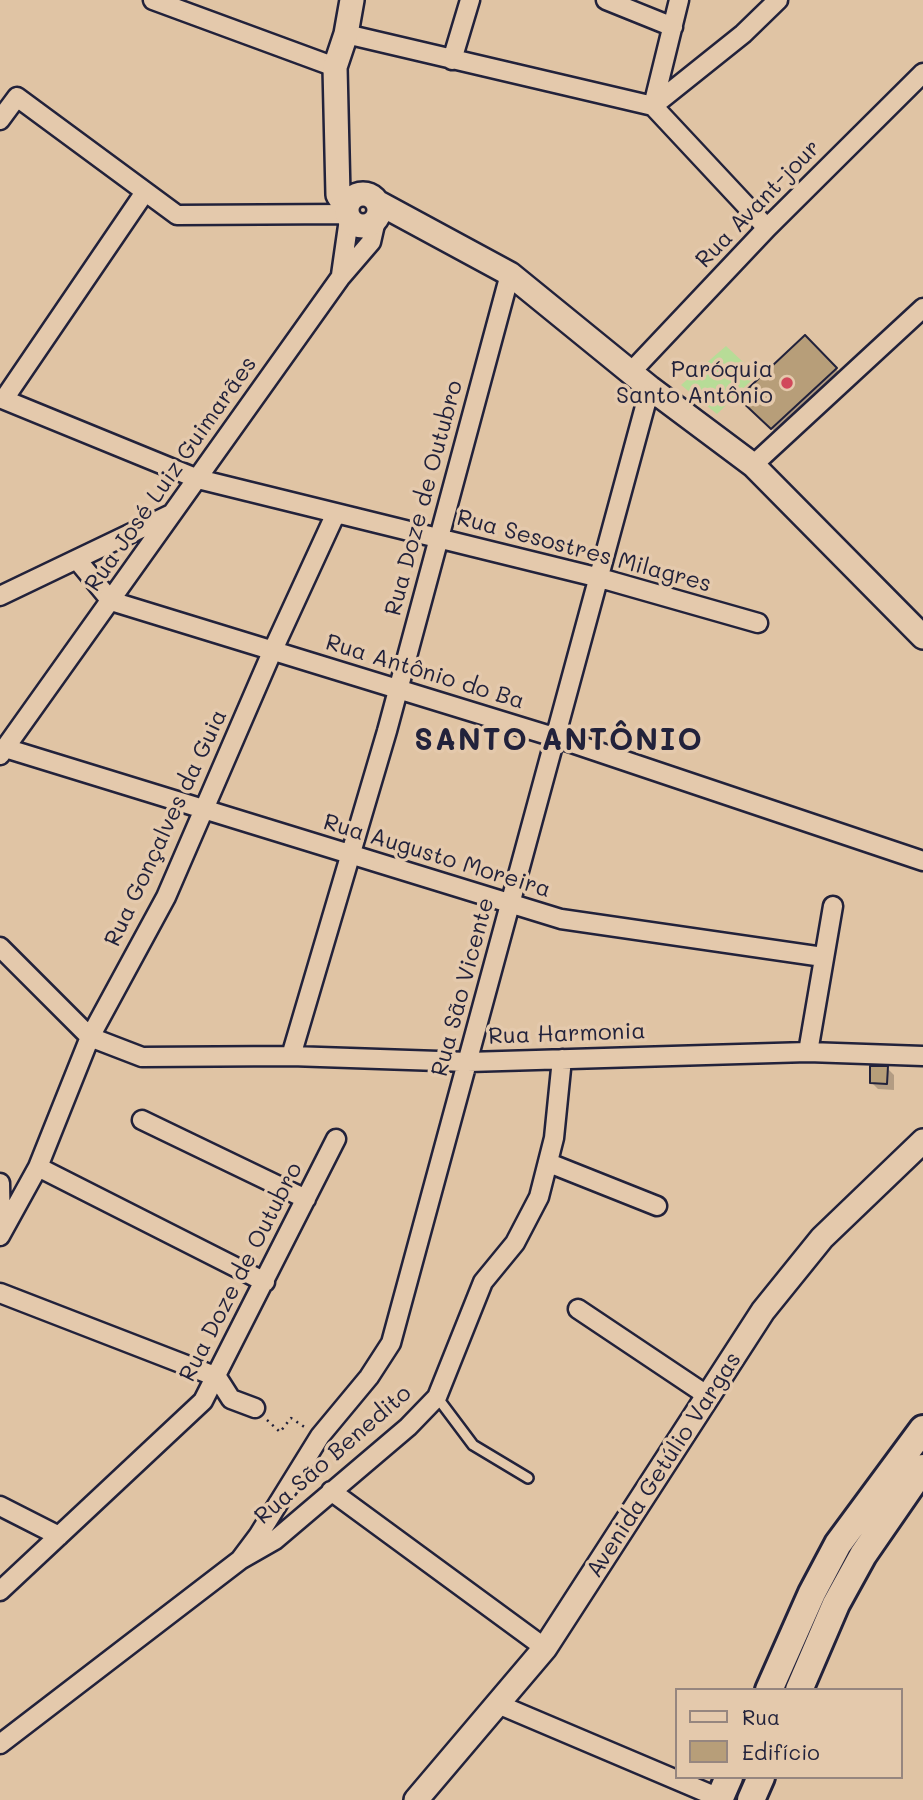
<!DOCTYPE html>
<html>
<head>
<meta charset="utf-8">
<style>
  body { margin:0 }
  #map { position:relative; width:923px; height:1800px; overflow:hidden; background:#e0c4a4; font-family:Mali,sans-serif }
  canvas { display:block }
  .legend { position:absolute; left:675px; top:1688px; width:228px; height:91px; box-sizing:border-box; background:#e4c9ac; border:2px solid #96867f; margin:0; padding:9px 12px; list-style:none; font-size:21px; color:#22223b }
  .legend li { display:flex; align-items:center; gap:14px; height:35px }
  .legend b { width:35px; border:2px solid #96867f }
</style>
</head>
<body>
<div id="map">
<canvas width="923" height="1800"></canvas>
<ul class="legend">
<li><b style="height:9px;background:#e4c9ac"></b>Rua</li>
<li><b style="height:19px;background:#b79e79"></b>Edifício</li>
</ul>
</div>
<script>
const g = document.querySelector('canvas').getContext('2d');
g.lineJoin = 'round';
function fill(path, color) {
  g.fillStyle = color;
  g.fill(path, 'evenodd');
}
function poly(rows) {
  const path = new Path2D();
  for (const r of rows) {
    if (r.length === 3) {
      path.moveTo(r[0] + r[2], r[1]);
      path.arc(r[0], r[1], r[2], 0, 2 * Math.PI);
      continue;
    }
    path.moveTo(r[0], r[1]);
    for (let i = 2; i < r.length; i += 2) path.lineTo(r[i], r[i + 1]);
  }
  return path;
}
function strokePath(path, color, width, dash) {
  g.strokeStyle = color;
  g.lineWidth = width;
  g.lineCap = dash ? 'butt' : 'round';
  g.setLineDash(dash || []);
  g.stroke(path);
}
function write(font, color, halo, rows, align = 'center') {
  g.font = font + ' Mali,sans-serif';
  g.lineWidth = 7;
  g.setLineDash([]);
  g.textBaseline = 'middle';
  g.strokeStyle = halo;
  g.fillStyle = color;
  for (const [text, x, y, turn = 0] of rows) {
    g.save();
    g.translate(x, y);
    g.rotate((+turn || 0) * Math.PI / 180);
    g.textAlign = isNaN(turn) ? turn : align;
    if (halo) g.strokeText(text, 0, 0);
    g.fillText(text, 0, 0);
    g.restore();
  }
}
fill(poly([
  [726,346,757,375,717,414,681,385]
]), '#b7dc97');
fill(poly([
  [805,338,850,383,787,443,755,413],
  [887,1068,894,1075,894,1090,878,1089,871,1082]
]), '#0003');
const building = poly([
  [805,335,837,368,771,429,738,398,805,335],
  [870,1066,888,1066,887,1084,870,1083,870,1066]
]);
fill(building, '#b79e79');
strokePath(building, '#22223b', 2);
const service = poly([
  [437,1397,473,1445,528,1478]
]);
const minor = poly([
  [153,0,335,67],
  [606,0,673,27],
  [346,34,653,106,767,228],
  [452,60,470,0],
  [653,106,743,34,778,0],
  [653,106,679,0],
  [0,120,17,97,177,215,347,214],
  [341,275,349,219],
  [631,372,767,228,923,73],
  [0,398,198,479,600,578,758,623],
  [4,399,145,192],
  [753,465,923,308],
  [78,561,111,601,554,737,923,861],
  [0,596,171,514],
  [5,748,561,919,823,957],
  [0,755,340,278,371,242,376,220],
  [0,947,90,1037,142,1057,291,1056,468,1062,808,1052,923,1056],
  [808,1052,833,906],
  [291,1056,387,731,510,274],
  [142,1120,306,1199],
  [549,1163,657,1206],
  [38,1167,265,1282],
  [0,1183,1,1232],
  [0,1236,38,1167,90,1037,166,897,272,652,336,513],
  [0,1293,217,1377,231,1399,255,1408],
  [578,1309,708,1396],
  [331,1491,545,1648],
  [0,1506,59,1536],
  [240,1560,258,1536,320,1436,369,1377,391,1343,650,388],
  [0,1591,203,1401,336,1139],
  [500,1705,724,1800],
  [0,1744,240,1560,275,1540,408,1427,437,1397,483,1282,515,1243,539,1197,554,1138,562,1059]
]);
const tertiary = poly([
  [363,210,16],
  [377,202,510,274,650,388,753,465,923,637],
  [347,209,338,195,335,67,346,34,352,0],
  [416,1800,545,1648,763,1311,822,1238,923,1141]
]);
const secondary = poly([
  [769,1690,812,1593,838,1544,923,1429],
  [799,1690,836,1604,863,1555,923,1468],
  [719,1800,729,1777],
  [751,1800,761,1777]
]);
strokePath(service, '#22223b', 14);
strokePath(minor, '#22223b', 23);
strokePath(tertiary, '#22223b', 28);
strokePath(secondary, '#22223b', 32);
strokePath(poly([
  [267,1420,280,1432,291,1418,306,1428]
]), '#22223b', 2.5, [2, 5]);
strokePath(service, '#e4c9ac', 9);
strokePath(minor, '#e4c9ac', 18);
strokePath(tertiary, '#e4c9ac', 23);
strokePath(secondary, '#e4c9ac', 26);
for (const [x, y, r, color] of [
  [787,383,7,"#d1495b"]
]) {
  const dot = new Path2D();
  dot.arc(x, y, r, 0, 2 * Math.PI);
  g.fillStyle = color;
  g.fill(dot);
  strokePath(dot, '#e4c9ac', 2.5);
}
write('23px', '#22223b', '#e4c9ac', [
  ["Rua Avant-jour",758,204,-46],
  ["Rua José Luiz Guimarães",171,474,-55],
  ["Rua Doze de Outubro",424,498,-75],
  ["Rua Sesostres Milagres",584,551,15],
  ["Rua Antônio do Ba",425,672,17],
  ["Rua Gonçalves da Guia",166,828,-65],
  ["Rua Augusto Moreira",437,856,17],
  ["Rua São Vicente",463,987,-75],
  ["Rua Harmonia",567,1034,-2],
  ["Rua Doze de Outubro",241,1272,-63],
  ["Rua São Benedito",333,1455,-41],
  ["Avenida Getúlio Vargas",664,1465,-57]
]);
write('23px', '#22223b', '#e4c9ac', [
  ["Paróquia",773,370],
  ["Santo Antônio",773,396]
], 'right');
g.letterSpacing = '2px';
write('bold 30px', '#22223b', '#e4c9ac', [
  ["SANTO ANTÔNIO",559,741]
]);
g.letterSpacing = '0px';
</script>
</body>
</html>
